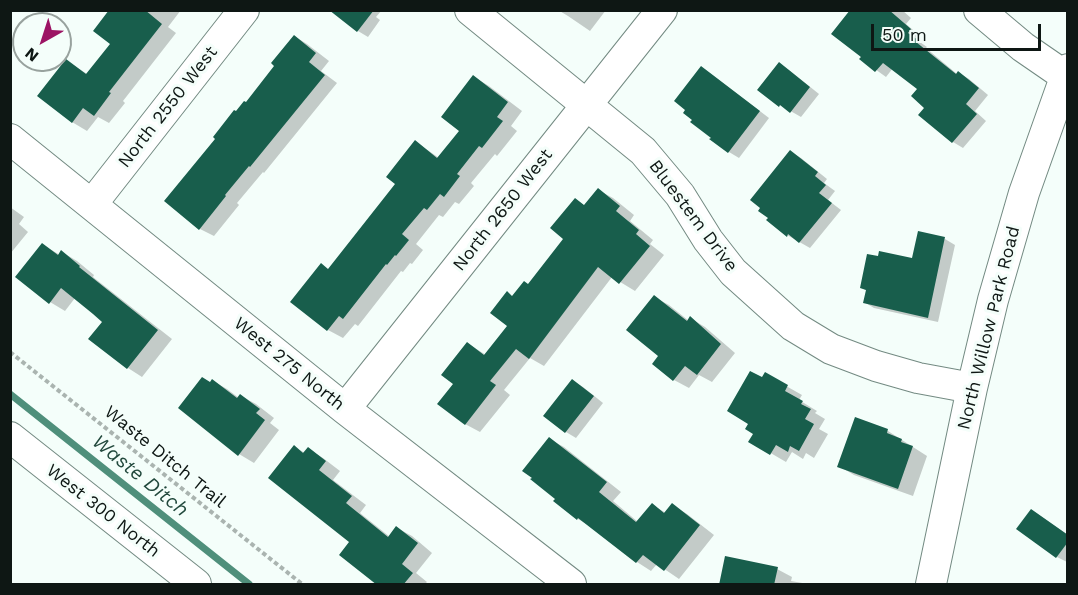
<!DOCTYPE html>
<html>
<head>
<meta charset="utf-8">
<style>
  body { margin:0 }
  #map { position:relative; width:1078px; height:595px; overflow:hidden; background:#f4fefa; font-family:"Work Sans",sans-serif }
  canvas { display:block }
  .frame { position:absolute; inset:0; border:12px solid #0e1714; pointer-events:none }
  .north { position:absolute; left:12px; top:12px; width:60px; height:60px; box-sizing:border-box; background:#f4fefa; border:2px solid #98a29e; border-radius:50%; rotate:219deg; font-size:16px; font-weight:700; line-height:24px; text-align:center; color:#0e1714 }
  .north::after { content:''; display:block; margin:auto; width:21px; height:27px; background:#9c1464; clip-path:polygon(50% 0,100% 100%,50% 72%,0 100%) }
  .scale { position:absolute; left:871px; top:24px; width:170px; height:27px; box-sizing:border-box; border:3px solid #0e1714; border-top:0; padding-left:8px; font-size:18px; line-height:21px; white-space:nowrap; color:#0e1714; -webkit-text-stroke:4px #f4fefa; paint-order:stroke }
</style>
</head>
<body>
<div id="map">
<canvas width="1078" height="595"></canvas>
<div class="frame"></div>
<div class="north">N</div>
<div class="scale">50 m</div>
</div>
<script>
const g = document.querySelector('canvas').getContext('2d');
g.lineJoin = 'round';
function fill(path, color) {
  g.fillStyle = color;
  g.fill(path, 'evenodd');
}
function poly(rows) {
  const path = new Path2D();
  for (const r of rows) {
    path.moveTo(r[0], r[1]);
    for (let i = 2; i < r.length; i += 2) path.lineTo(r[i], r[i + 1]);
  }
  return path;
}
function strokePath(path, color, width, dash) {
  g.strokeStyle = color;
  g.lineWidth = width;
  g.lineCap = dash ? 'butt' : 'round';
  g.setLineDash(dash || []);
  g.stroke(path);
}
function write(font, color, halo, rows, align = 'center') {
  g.font = font + ' "Work Sans",sans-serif';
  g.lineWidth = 6;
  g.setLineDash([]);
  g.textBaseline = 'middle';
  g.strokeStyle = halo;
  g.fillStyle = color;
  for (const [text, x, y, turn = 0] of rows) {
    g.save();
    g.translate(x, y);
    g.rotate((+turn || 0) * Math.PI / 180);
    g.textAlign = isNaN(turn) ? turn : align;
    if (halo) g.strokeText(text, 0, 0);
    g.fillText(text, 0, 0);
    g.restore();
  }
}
fill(poly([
  [111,10,181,10,168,27,176,33,123,101,125,103,109,123,98,117,87,131,72,122,67,61,87,74,112,44],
  [332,10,382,10,376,17,380,20,368,37,358,31],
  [558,10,606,10,590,31,568,16],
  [852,10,902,10,911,18,906,24,920,36,917,40,927,47,926,48,957,74,959,73,969,79,988,95,975,111,986,121,963,148,953,142,920,115,926,107,919,89,893,68,886,77,861,59],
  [294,36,307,44,329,61,321,71,337,83,264,173,263,172,237,203,239,205,214,236,200,229,166,201,217,139,236,112,246,104,276,66],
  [779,64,789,70,819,94,801,117,780,105],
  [701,68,711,74,769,118,739,158,729,152,694,120],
  [474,77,489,86,522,111,511,126,517,131,497,156,495,154,471,183,474,186,459,204,455,202,443,217,439,215,416,244,423,250,412,264,410,263,403,272,401,271,358,326,355,324,343,338,328,330,292,302,329,270,397,184,416,142,439,158,461,130],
  [791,152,801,158,827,179,824,183,835,191,828,200,841,210,810,248,787,235],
  [598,190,613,198,634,215,630,221,653,240,650,244,664,255,635,291,612,277,544,366,530,358,504,390,510,395,480,432,465,424,455,384,467,343,486,355,509,326,513,297,529,285,565,238,575,200,585,206],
  [10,207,24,217,19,224,28,232,10,254],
  [945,239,955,245,938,322,874,308,864,302,867,291,861,287,913,260],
  [43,245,60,255,62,252,77,261,94,275,93,277,172,339,142,377,128,368,104,321,75,298,65,311,50,302],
  [654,297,669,305,689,321,690,318,705,327,735,353,712,382,699,375,689,388,674,380,660,356],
  [765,374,802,395,799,400,817,411,815,413,825,419,819,429,828,434,814,458,806,453,803,459,792,452,786,462,750,441,755,434,762,379],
  [213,381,227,389,239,398,241,396,256,404,274,418,270,423,279,430,254,463,239,454,211,383],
  [573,381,583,387,603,403,576,438,566,432,545,416],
  [888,431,927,456,913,496,854,475,839,466],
  [549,439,564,447,621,492,613,501,638,522,652,505,666,513,672,505,687,514,714,535,679,579,657,564,651,571,637,562,593,528,578,519,557,498],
  [294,447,305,453,308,449,323,458,340,471,333,480,366,505,360,513,390,537,397,528,412,536,432,553,416,573,427,582,425,584,379,584,351,542],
  [1032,510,1068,535,1067,562,1057,557],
  [777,569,792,577,791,581,808,584,720,584]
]), '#0003');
strokePath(poly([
  [10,394,249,584]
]), '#4f8f7b', 7);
fill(poly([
  [109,10,145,10,162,24,109,92,111,93,94,116,83,108,72,123,37,96,66,59,86,74,110,44,93,31],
  [329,10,374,10,357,32],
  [850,10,889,10,911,29,908,33,918,40,916,42,956,74,958,71,979,88,966,104,977,114,952,143,918,115,924,108,911,96,917,89,883,63,875,72,859,59,861,57,831,34],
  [294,35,316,53,309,62,325,75,250,167,249,166,225,195,226,196,199,230,164,201,215,139,213,137,234,110,236,111,244,101,246,102,274,66,271,63],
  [779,62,810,87,790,113,780,105,779,107,757,90],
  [701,66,760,111,728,153,709,139,711,138,690,122,692,120,683,113,685,110,674,101],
  [473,75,508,102,497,117,503,121,482,148,479,146,457,174,460,176,444,197,440,194,427,210,424,208,402,234,409,240,396,256,395,255,387,265,386,264,343,319,339,316,327,331,290,302,321,263,328,269,395,184,386,177,415,140,437,158,459,131,441,117],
  [790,150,818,172,815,176,826,185,819,193,832,203,799,243,788,234,787,237,766,220,768,218,758,211,760,208,750,200],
  [598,188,620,206,616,211,639,230,636,234,650,246,619,284,598,267,529,359,516,349,490,381,496,385,465,425,437,404,453,384,441,375,467,342,484,355,507,326,490,313,507,291,512,296,524,281,528,284,563,239,550,228,575,198,584,205],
  [918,231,945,237,928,318,863,303,866,290,860,288,867,254,878,256,879,251,912,258],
  [42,243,58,255,61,250,80,266,79,267,158,330,127,369,88,339,102,322,93,314,61,288,49,304,15,277],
  [654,295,687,321,690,316,721,344,697,375,685,366,673,381,652,364,658,356,626,330],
  [750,371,762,377,765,372,788,385,785,391,803,401,801,404,811,409,805,419,814,424,799,451,790,446,788,452,776,445,770,455,748,442,753,434,745,429,748,424,727,411],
  [202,377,210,382,212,379,237,398,240,394,260,409,256,413,265,420,238,456,178,408],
  [572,379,594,396,565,433,543,416],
  [855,417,888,429,887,433,902,439,901,442,913,446,898,489,837,467],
  [549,437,607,482,599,492,636,522,652,503,664,513,672,503,700,525,664,571,643,555,636,563,578,518,577,520,553,501,555,499,530,479,532,478,522,471],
  [294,445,303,453,308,447,326,461,319,470,352,496,346,503,388,537,396,526,418,543,402,564,413,573,403,585,377,585,339,555,349,542,268,478],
  [1031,509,1068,535,1068,542,1056,558,1016,529],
  [725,556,778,567,774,585,719,585]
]), '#185e4c');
const minor = poly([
  [470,10,643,151,680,195,708,240,733,272,793,326,831,349,876,366,918,378,972,388],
  [979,10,1023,47,1068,78],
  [10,139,345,409,571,584],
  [92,204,244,10],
  [345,409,662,10],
  [10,437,196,584],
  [931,584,972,388,993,300,1024,193,1068,69]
]);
strokePath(minor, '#738a82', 32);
strokePath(poly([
  [10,352,302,584]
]), '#aab4b0', 4, [4.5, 3]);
strokePath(minor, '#fff', 30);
write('18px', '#0e1714', '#f4fefa', [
  ["North 2550 West",168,107,-52],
  ["North 2650 West",503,210,-52],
  ["Bluestem Drive",693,216,53],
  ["North Willow Park Road",989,328,-76],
  ["West 275 North",289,364,39],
  ["Waste Ditch Trail",165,457,39],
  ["West 300 North",103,511,38]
]);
write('italic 20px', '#22493d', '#f4fefa', [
  ["Waste Ditch",140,476,39]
]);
</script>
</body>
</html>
